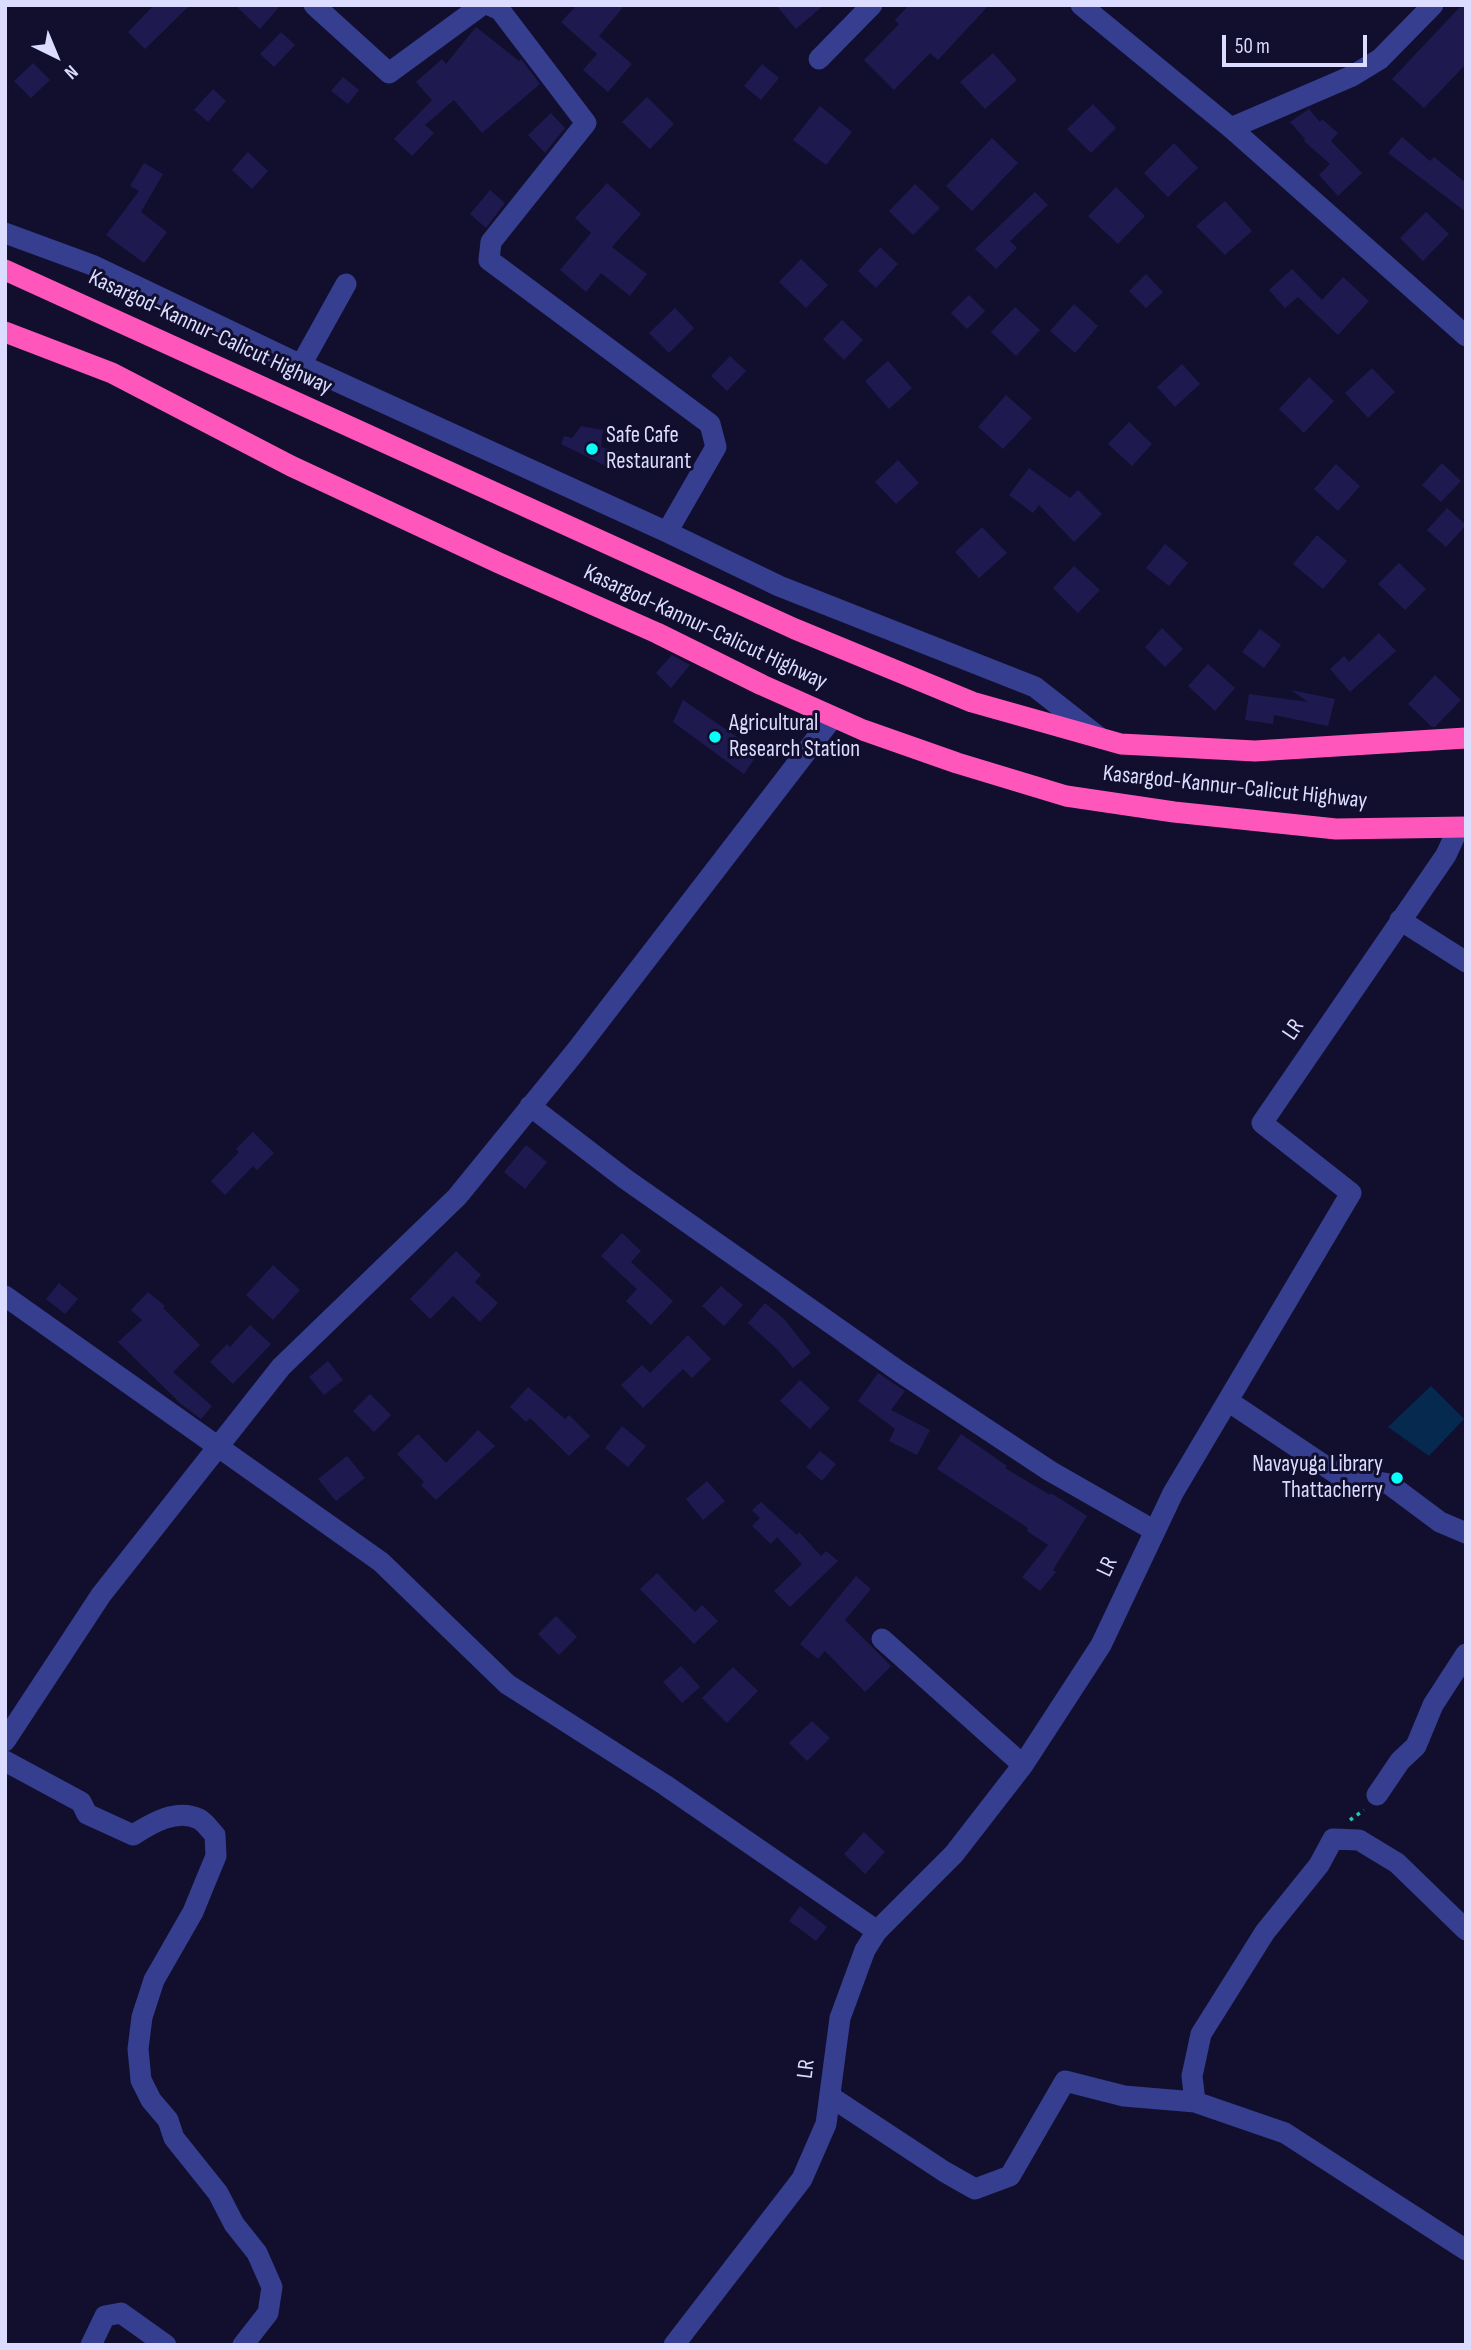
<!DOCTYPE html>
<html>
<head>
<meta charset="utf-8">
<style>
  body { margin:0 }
  #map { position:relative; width:1471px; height:2350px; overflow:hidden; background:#110f2d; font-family:"Sofia Sans Condensed",sans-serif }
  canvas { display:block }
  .frame { position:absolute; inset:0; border:7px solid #dbdcff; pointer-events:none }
  .north { position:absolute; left:21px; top:21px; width:70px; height:70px; -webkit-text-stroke:5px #110f2d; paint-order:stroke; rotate:137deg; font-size:19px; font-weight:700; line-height:28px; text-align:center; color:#dbdcff }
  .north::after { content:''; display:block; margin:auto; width:24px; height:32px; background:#dbdcff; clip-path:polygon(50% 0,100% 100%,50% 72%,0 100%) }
  .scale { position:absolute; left:1222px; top:35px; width:145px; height:32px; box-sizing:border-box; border:4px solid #dbdcff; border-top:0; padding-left:9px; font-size:21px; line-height:24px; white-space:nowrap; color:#dbdcff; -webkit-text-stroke:5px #110f2d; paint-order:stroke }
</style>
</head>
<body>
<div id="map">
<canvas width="1471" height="2350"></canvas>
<div class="frame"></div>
<div class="north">N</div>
<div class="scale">50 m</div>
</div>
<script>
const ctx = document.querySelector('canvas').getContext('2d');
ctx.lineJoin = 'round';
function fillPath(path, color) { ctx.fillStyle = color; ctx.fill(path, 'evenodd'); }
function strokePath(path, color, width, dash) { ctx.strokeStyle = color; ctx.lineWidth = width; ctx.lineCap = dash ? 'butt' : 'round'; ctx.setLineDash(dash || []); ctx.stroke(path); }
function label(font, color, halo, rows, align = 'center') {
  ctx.font = font + ' "Sofia Sans Condensed",sans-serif'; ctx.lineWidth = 6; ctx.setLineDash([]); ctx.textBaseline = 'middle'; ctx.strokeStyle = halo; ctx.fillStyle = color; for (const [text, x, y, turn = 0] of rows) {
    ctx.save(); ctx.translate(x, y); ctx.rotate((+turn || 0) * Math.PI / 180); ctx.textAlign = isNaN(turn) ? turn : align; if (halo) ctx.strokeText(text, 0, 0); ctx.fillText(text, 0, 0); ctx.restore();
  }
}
const water = new Path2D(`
  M1431,1386L1464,1419L1429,1456L1388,1427Z`);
const building = new Path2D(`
  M154,5H190L145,49L128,32Z
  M235,5H281L260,29Z
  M577,5H625L599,36L632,64L608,92L583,70L597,54L561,22Z
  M776,5H824L796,29Z
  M909,5H989L938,60L930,53L894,90L864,60L899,24L895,20Z
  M1462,5H1466V64L1424,108L1392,79Z
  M476,27L519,61L521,59L540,84L482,133L454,100L425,125L434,133L412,156L394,139L432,100L416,82L442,59L446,64Z
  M281,32L295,45L274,67L260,54Z
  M993,53L1017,80L985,109L960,82Z
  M33,63L50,80L31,98L14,81Z
  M762,64L779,78L761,100L744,86Z
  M343,77L359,90L348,104L331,91Z
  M213,89L226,101L208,122L194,110Z
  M647,97L674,124L650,149L622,122Z
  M1093,104L1116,128L1091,153L1067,129Z
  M820,106L852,132L826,165L793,140Z
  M1309,109L1320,122L1322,119L1338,133L1331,141L1362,173L1338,196L1319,175L1330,164L1304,141L1305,139L1290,122Z
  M551,113L565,128L545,153L528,135Z
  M1402,137L1430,161L1434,157L1466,183V212L1388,153Z
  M992,138L1018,163L972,211L946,186Z
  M1174,143L1198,168L1168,197L1144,173Z
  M248,152L268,171L252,189L232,170Z
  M144,163L163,174L141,212L167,232L144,263L106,235L139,191L130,186Z
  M607,183L641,214L612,247L647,274L630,296L601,273L586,292L560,270L591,233L575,218Z
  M915,184L940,208L913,235L889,211Z
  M1116,187L1145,216L1118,244L1088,216Z
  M490,190L505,203L486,228L470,214Z
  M1035,192L1048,205L1010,241L1017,248L996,269L975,249Z
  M1225,201L1252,231L1225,255L1196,226Z
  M1426,212L1449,234L1423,261L1400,238Z
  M880,247L898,264L876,288L858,271Z
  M801,259L828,285L806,308L779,282Z
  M1292,269L1322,300L1343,277L1369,301L1338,335L1298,297L1285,308L1269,290Z
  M1146,274L1163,292L1146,308L1129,291Z
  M969,295L985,311L967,329L951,313Z
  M1074,304L1098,326L1075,353L1050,331Z
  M1015,307L1040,330L1016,356L991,332Z
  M675,308L694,328L669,353L649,333Z
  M842,320L863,340L844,360L823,339Z
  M730,356L746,371L727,391L711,376Z
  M888,361L912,388L889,409L865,381Z
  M1182,364L1200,384L1175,407L1157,387Z
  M1372,368L1395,392L1368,418L1345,393Z
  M1309,377L1334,401L1304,433L1279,409Z
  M1006,395L1032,418L1003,449L978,427Z
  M1129,422L1152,444L1132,466L1108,444Z
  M581,426L603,430L601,447L620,452L610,468L561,444L564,436L572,438Z
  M898,460L919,483L896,504L875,482Z
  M1442,463L1461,481L1441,502L1422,485Z
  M1336,464L1360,486L1338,511L1314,489Z
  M1029,468L1070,498L1078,490L1102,514L1074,542L1039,505L1033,513L1009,495Z
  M1447,508L1466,525L1446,547L1427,530Z
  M982,527L1007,553L979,578L955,552Z
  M1317,535L1347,561L1323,589L1293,564Z
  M1165,544L1188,563L1169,586L1146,568Z
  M1399,563L1426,589L1405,610L1378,584Z
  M1074,566L1100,590L1078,613L1053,588Z
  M1162,628L1183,649L1165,667L1145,647Z
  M1260,629L1281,645L1264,668L1242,652Z
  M1379,633L1396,651L1350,692L1330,669L1344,656L1349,662Z
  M672,655L690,665L671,688L656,673Z
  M1208,664L1235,688L1215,711L1188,686Z
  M1435,675L1461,700L1435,727H1432L1408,704Z
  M1291,690L1335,699L1328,726L1274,715L1273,724L1245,720L1249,694L1308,702Z
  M683,700L759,752L744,774L673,722Z
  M253,1132L274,1153L257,1170L253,1166L225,1195L211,1181L239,1152L236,1149Z
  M526,1145L547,1162L525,1189L504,1172Z
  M622,1233L641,1251L631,1262L673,1301L651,1325L626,1301L637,1289L601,1256Z
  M456,1251L481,1275L475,1282L498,1303L480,1322L453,1296L430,1319L410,1299Z
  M273,1265L300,1290L273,1320L246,1295Z
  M59,1283L78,1299L65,1314L46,1299Z
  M721,1286L743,1305L724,1326L702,1306Z
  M148,1292L165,1306L163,1308L200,1345L173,1372L212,1406L201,1419L181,1404L118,1342L142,1320L131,1310Z
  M765,1303L784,1319L811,1353L793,1368L777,1349L748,1323Z
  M250,1325L271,1344L233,1384L210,1362L227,1344L230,1347Z
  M688,1335L711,1359L692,1378L683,1369L643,1408L621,1385L642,1365L650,1373Z
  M328,1361L343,1380L324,1395L309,1377Z
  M878,1373L905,1391L891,1410L930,1430L917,1455L889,1441L895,1429L858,1401Z
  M800,1380L830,1408L810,1429L780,1401Z
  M528,1387L565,1419L569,1415L590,1436L569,1456L530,1418L526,1422L510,1407Z
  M370,1394L391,1415L374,1432L353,1411Z
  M622,1426L646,1446L628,1467L605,1448Z
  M478,1430L495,1446L436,1500L421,1485L424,1482L397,1454L418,1434L446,1463Z
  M961,1434L1007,1466L1005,1468L1050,1495L1051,1493L1087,1516L1053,1570L1056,1572L1040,1591L1022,1577L1048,1545L1027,1531L1028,1528L937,1469Z
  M820,1451L836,1464L822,1481L806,1467Z
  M347,1456L365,1478L336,1501L318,1479Z
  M707,1481L725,1501L703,1520L686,1499Z
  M761,1502L797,1535L799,1532L821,1556L826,1551L838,1561L790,1607L774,1591L802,1564L777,1537L771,1544L752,1526L760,1518L752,1510Z
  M657,1573L695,1612L702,1605L718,1621L694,1644L640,1589Z
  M856,1576L871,1589L845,1620L891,1666L865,1692L825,1651L818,1659L800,1644Z
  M556,1616L577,1637L559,1655L538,1634Z
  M681,1666L700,1687L682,1703L663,1682Z
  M733,1667L758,1691L727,1723L702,1698Z
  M812,1721L830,1738L807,1761L789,1743Z
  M864,1832L885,1852L865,1874L844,1854Z
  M800,1906L827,1927L816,1941L789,1921Z`);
const path = new Path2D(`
  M1350,1820L1364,1810`);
const minor = new Path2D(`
  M314,5L389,73L482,5
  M489,5L500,10L586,123L491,242L489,260L710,424L716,447L667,532
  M1081,5L1231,128L1466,336
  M819,59L872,5
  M1231,128L1352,76L1380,59L1433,5
  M5,233L92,265L301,365L667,532L779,586L1035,687L1100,738
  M301,365L346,284
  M1400,920L1466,962
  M530,1106L624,1178L900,1372L1050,1471L1155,1531
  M5,1296L381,1562L507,1684L665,1785L877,1931
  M1228,1401L1337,1474L1389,1484L1440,1522L1466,1533
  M882,1639L1023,1765
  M5,1741L101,1595L281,1367L457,1197L576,1051L833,717
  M5,1761L81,1802L87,1814L133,1835C152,1823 177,1808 199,1819C205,1822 210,1830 215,1835L216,1856L204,1885L193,1912L154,1980L142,2017L138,2049L141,2080L151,2100L168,2120L174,2138L218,2193L234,2224L257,2253L272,2287L268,2313L243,2345
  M1377,1795L1400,1761L1416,1746L1433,1705L1466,1654
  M831,2097L945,2172L975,2189L1010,2176L1065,2081L1124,2096L1195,2102L1285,2133L1466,2250
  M1195,2102L1192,2076L1201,2034L1265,1932L1319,1865L1333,1839L1359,1840L1397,1863L1466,1930
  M91,2345L105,2316L121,2313L166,2345
  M674,2345L802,2179L826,2124L840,2018L865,1950L877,1931L954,1854L1023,1765L1101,1645L1173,1493L1351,1193L1262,1123L1446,855L1458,829`);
const highway = new Path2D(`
  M5,270L795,629L972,702L1121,744L1255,751L1466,738
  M5,332L112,373L291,466L499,563L657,633L762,685L863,730L957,763L1066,796L1174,812L1336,829L1466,827`);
const markers = [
  [592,449,7,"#07fffa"],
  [715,737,7,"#07fffa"],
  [1397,1478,7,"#07fffa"]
];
const streetNames = [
  ["Kasargod-Kannur-Calicut Highway",210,333,25],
  ["Kasargod-Kannur-Calicut Highway",705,628,25],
  ["Kasargod-Kannur-Calicut Highway",1235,788,6],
  ["LR",1294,1030,-56],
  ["LR",1108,1567,-65],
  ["LR",807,2069,-83]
];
const poiNames = [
  ["Safe Cafe",606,436],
  ["Restaurant",606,462],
  ["Agricultural",729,724],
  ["Research Station",729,750],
  ["Navayuga Library",1383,1465,"right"],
  ["Thattacherry",1383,1491,"right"]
];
fillPath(water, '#062a4f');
fillPath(building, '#1e1a50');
strokePath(path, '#26c8ab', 3.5, [3.5, 5]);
strokePath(minor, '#363e90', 21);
strokePath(highway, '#ff56bc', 21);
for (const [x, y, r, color] of markers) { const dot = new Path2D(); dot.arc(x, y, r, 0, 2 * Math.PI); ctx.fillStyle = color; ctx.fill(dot); strokePath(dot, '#110f2d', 2.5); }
label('23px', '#dbdcff', '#110f2d', streetNames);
label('23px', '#dbdcff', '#110f2d', poiNames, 'left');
</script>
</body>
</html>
